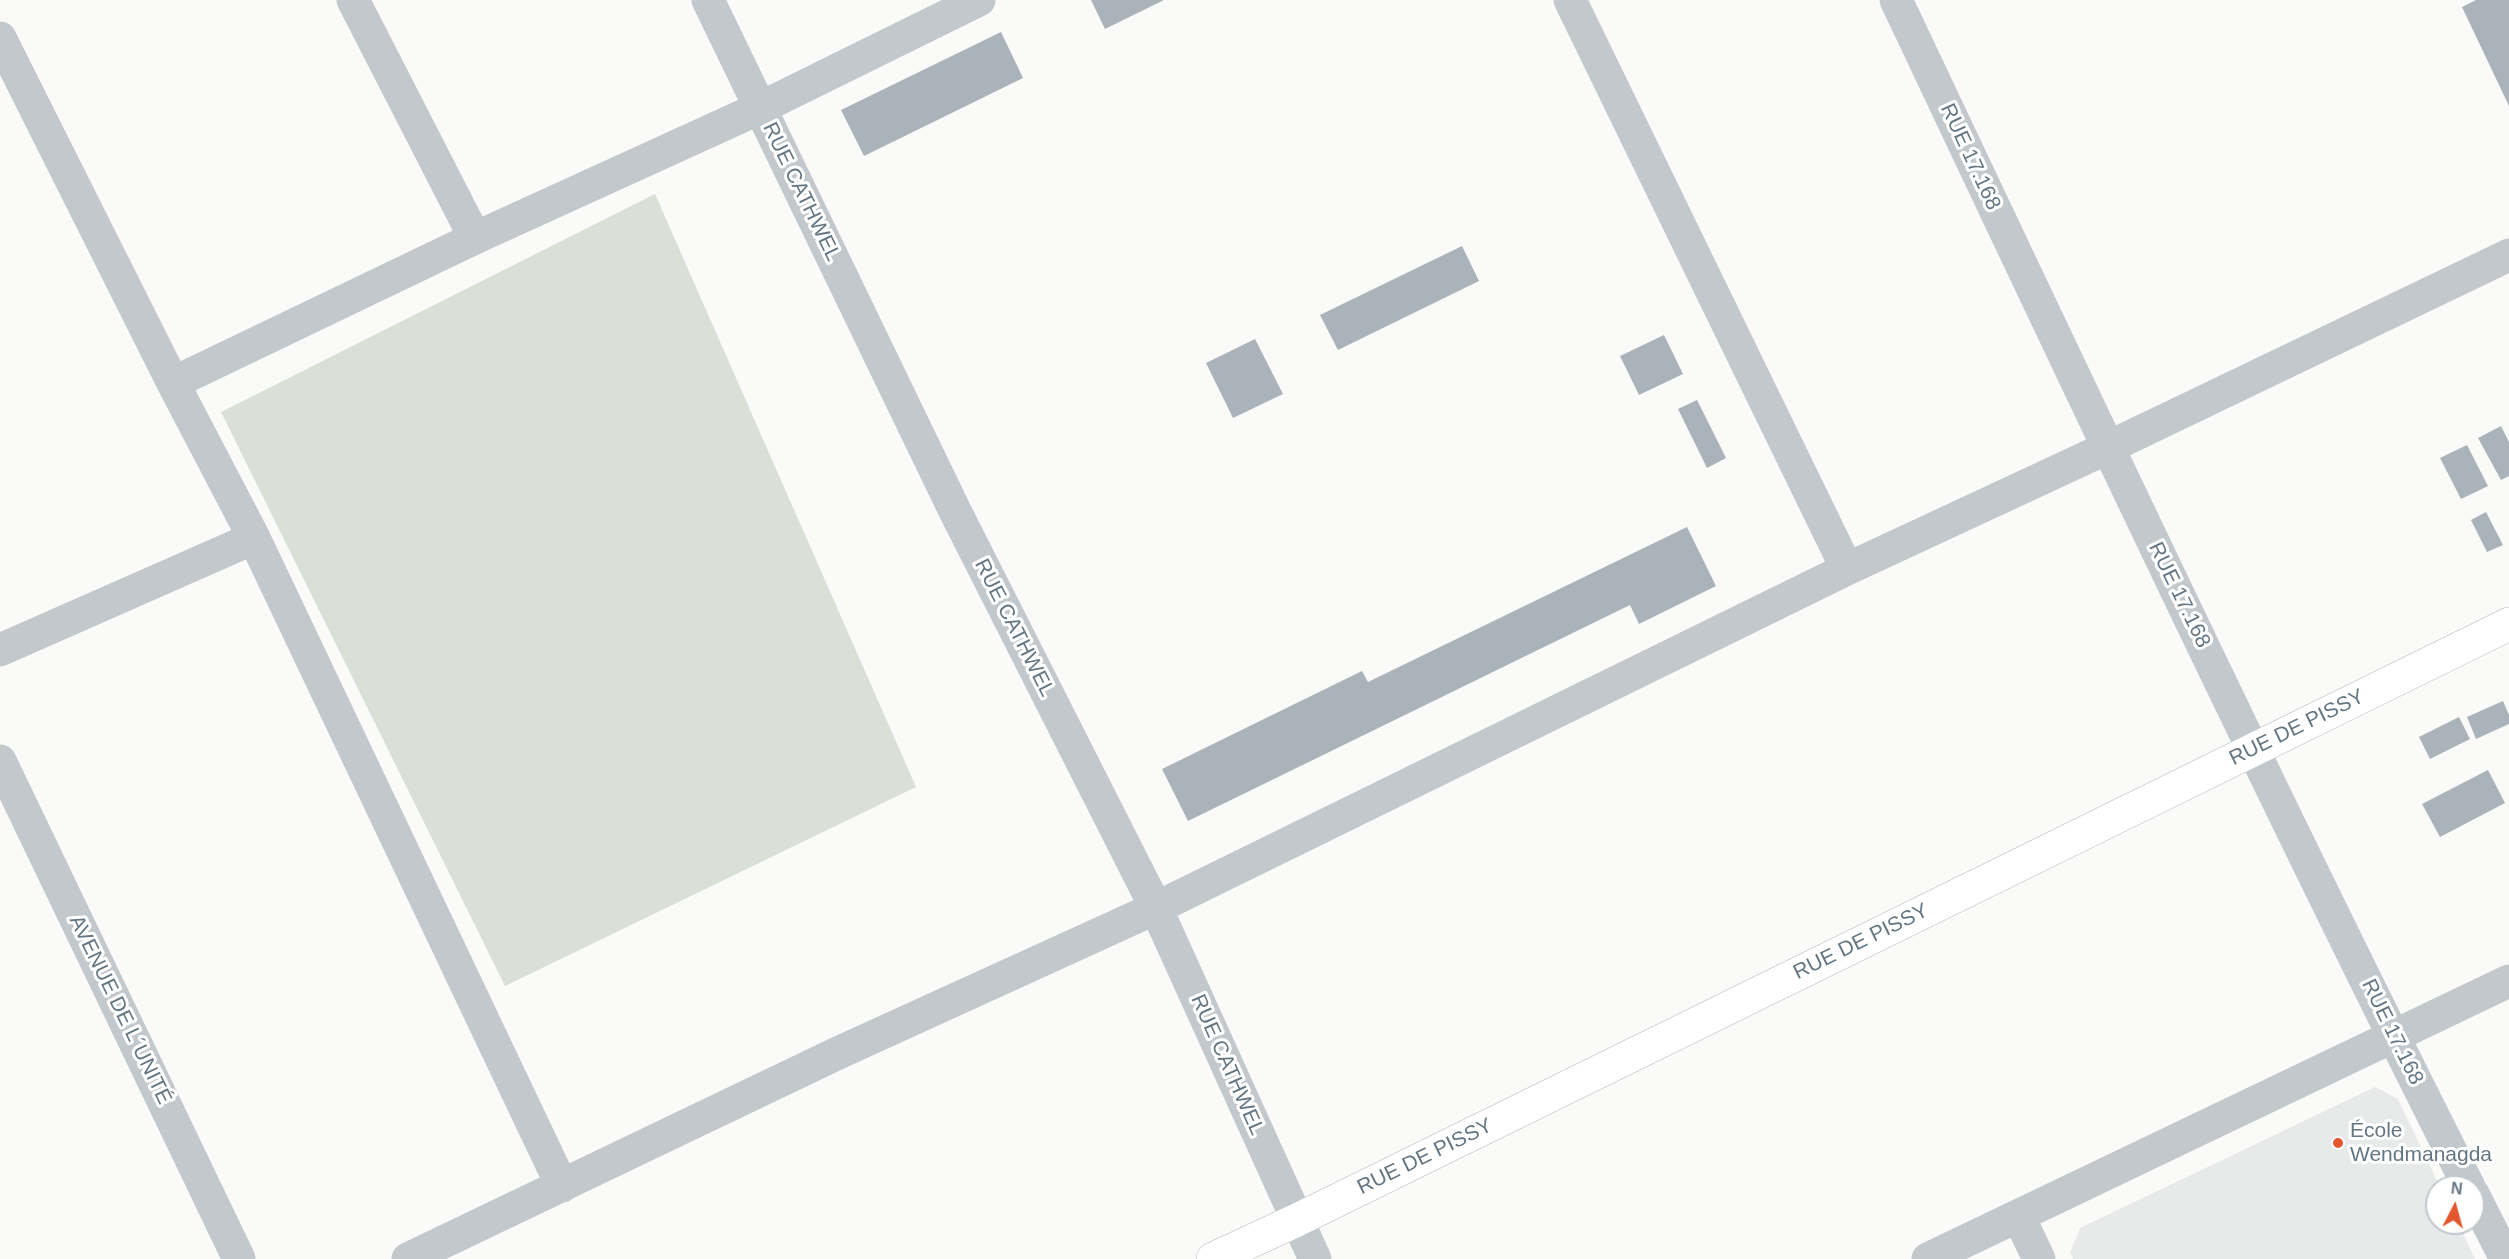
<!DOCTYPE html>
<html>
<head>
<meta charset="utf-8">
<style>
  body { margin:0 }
  #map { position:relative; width:2509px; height:1259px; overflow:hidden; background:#fafaf8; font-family:Arial,sans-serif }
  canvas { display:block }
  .north { position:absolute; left:2425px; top:1175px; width:60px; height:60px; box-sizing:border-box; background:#fff; border:2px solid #c1c8cd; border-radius:50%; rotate:6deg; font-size:16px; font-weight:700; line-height:24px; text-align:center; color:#657683 }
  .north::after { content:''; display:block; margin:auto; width:21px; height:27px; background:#e4572e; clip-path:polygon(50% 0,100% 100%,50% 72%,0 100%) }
</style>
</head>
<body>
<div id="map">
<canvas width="2509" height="1259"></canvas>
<div class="north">N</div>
</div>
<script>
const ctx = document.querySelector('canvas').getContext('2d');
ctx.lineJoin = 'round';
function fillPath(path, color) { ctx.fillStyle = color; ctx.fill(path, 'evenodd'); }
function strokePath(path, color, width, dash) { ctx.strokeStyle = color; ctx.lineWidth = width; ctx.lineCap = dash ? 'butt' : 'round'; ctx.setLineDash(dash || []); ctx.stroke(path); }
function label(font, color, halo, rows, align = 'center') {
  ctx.font = font + ' Arial,sans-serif'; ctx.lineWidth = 6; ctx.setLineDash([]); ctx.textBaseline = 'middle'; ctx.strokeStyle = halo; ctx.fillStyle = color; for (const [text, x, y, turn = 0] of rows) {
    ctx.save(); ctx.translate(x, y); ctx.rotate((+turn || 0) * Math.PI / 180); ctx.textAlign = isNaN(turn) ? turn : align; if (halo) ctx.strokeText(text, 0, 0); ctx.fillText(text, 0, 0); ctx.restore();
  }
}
const built = new Path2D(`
  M2375,1087L2398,1099L2440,1187H2437V1223H2458L2475,1259H2073L2070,1253L2080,1228Z`);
const green = new Path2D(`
  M655,194L916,787L505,986L221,412Z`);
const building = new Path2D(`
  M1091,0H1164L1105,29Z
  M2476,0H2509V106L2462,7Z
  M1001,32L1023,78L864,156L841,110Z
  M1462,246L1479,281L1338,350L1320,315Z
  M1664,335L1683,374L1639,395L1620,356Z
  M1255,339L1283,394L1233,418L1206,363Z
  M1697,400L1726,458L1707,468L1678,409Z
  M2501,426L2509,442V476L2501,480L2478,438Z
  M2467,445L2488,486L2461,499L2440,458Z
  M2486,512L2503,545L2487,552L2471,520Z
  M1687,527L1716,586L1639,624L1630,605L1188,821L1162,769L1362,671L1368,682Z
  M2503,701L2509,715V724L2476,739L2467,717Z
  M2459,717L2470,739L2430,759L2419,737Z
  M2488,770L2505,803L2440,837L2422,804Z`);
const street = new Path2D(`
  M353,0L475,238
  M708,0L955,511L1156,908L1315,1259
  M1570,0L1847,569
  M1896,0C2084,397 2271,795 2469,1187
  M0,38L173,383L254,538L562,1186
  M173,383L475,238L760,108L979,0
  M0,650L254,538
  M0,761L239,1259
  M2473,1194L2506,1259
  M2019,1217L2039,1259
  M408,1259L838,1053L1156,908L1847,569L2107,448L2509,255
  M1928,1259L2509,981`);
const secondary = new Path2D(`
  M1213,1259L1297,1220L2509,624`);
const markers = [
  [2338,1143,6,"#e4572e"]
];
const streetNames = [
  ["RUE 17.168",1970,157,65],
  ["RUE CATHWEL",801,192,64],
  ["RUE 17.168",2179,595,64],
  ["RUE CATHWEL",1014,628,63],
  ["RUE DE PISSY",2297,728,-26],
  ["RUE DE PISSY",1861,942,-26],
  ["AVENUE DE L´UNITÉ",120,1010,64],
  ["RUE 17.168",2392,1032,64],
  ["RUE CATHWEL",1227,1065,66],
  ["RUE DE PISSY",1425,1157,-26]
];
const poiNames = [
  ["École",2350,1131],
  ["Wendmanagda",2350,1155]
];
fillPath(built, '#e8e9e9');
fillPath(green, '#dadfd7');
fillPath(building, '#aab3b9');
strokePath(secondary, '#b3babf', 34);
strokePath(street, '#c3c8cc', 33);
strokePath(secondary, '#fff', 33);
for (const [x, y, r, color] of markers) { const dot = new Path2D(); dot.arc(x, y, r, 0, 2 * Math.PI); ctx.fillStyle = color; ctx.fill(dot); strokePath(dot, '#fff', 2); }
label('21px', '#657683', '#fff', streetNames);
label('21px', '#657683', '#fff', poiNames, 'left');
</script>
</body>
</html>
